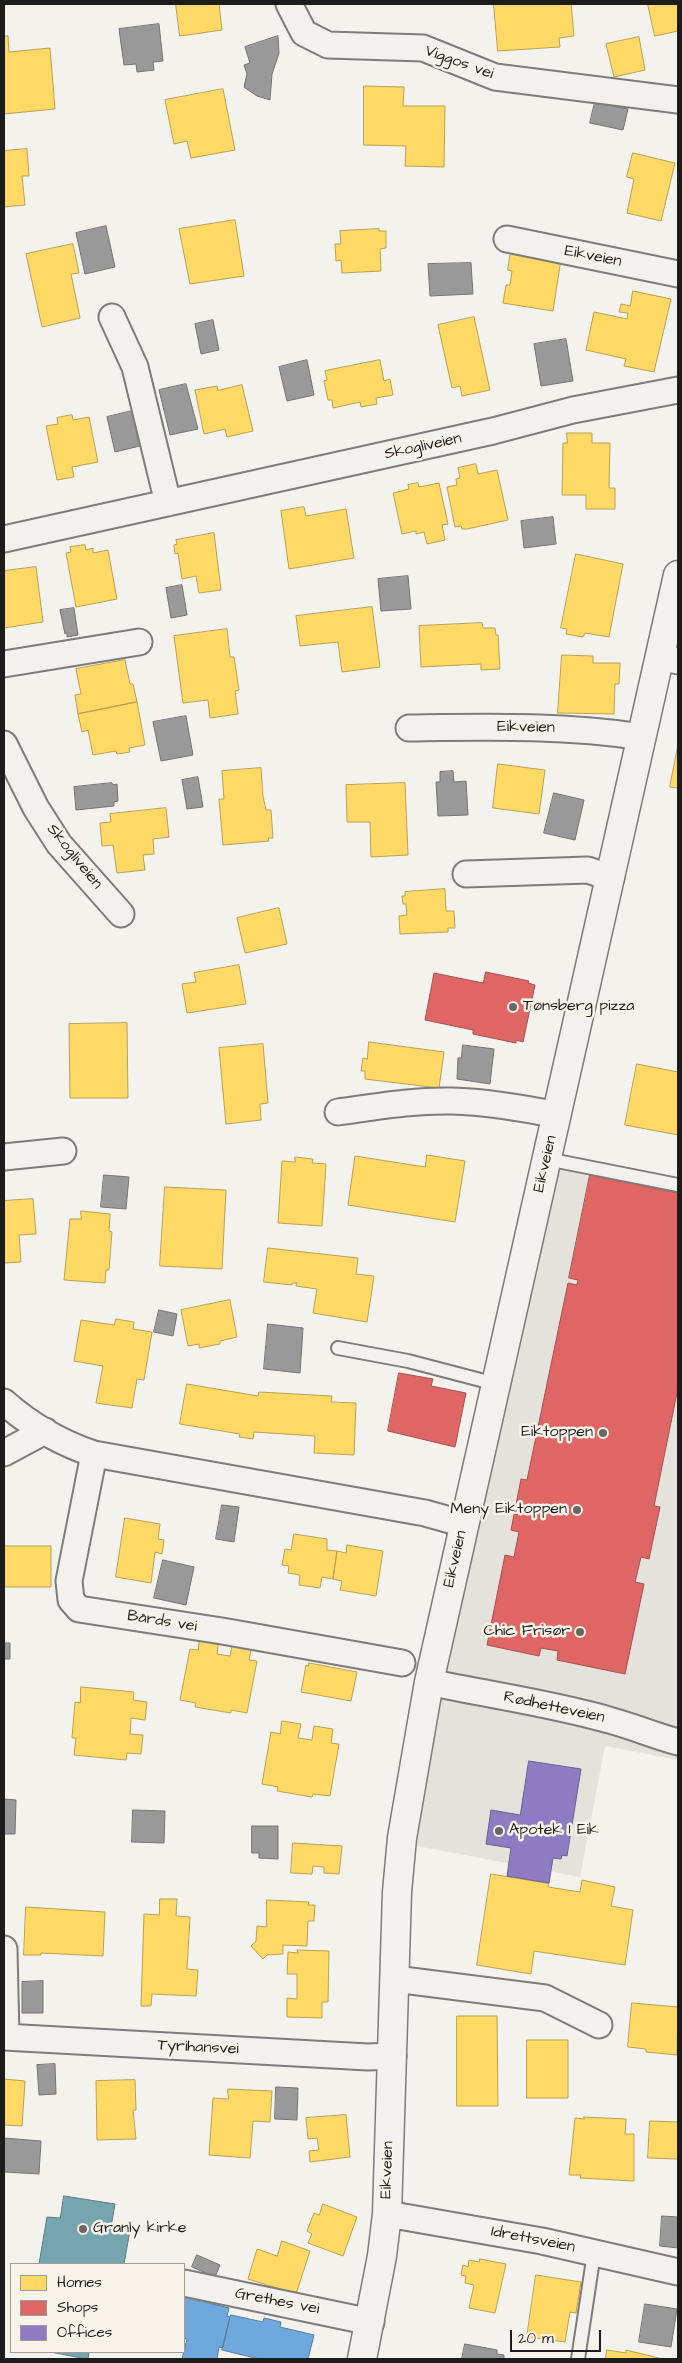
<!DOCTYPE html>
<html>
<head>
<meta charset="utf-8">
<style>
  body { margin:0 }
  #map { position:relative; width:682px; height:2363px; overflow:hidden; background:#f4f2ec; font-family:"Architects Daughter",sans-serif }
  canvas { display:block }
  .frame { position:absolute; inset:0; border:5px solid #1c1c1c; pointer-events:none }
  .legend { position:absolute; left:10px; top:2263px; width:175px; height:90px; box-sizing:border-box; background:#f7f3e8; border:1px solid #9f9d96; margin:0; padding:6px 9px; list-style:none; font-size:15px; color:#1c1c1c }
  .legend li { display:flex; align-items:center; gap:10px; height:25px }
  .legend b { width:25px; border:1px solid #9f9d96 }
  .scale { position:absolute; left:510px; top:2330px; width:91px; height:22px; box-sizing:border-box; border:2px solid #1c1c1c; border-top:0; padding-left:6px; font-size:15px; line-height:18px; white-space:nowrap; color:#1c1c1c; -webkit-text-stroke:4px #f7f3e8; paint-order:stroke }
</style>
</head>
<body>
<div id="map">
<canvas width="682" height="2363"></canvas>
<div class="frame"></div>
<ul class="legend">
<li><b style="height:14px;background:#ffd966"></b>Homes</li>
<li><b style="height:14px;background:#e06666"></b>Shops</li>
<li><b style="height:14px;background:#8e7cc3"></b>Offices</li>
</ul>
<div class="scale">20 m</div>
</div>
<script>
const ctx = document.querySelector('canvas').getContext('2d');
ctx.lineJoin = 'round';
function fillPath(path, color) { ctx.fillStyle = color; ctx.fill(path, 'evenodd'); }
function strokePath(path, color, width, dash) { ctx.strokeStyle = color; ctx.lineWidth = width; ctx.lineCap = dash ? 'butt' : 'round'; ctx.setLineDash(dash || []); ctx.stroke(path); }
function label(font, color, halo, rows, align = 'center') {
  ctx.font = font + ' "Architects Daughter",sans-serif'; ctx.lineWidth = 5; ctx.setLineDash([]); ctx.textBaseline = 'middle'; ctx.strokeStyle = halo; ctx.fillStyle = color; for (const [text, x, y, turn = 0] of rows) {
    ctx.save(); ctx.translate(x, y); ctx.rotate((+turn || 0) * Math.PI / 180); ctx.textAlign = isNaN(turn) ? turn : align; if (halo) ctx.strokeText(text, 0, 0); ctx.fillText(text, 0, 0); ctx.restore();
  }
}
const built = new Path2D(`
  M553,1167L678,1194V1760L605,1746L580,1877L412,1845L437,1692Z`);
const homes = new Path2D(`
  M176,4H219L222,30L180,36Z
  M494,4H571L574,36L559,38L560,47L498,51Z
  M648,4H678V31L655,36Z
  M8,36L9,52L50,48L55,109L4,114V37Z
  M639,37L645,70L614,77L606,44Z
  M364,86L404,87L403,106H445L444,167L405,166L406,146L364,145Z
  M223,89L235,150L191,158L187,141L174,144L165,100Z
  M27,149L29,176H22L25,205L4,207V151Z
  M633,153L675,163L661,221L627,213L634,179L627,177Z
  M235,220L244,276L190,284L179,229Z
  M379,229V231H386V248L380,249L381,271L342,273L341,260L336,261L335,244H341L340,231Z
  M73,244L79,273L71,274L80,318L42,327L26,254Z
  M511,251L561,259L553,311L503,303L506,285H510L512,271L508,270Z
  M633,291L671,299L654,372L624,366L626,359L586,350L594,312L627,319L628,313L619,312L621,304L630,306Z
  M474,317L490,390L462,396L460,386L452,388L438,325Z
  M380,360L384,381L390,379L393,395L376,398L377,404L361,407L360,402L333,408L332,400H328L324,381L327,380L325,371Z
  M242,385L253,431L227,437L225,429L204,434L195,390L217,386L218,390Z
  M72,415L73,420L89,417L98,462L72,467L74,477L57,480L46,426L58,424L57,418Z
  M567,433H592V443H610L609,488H615V509H586V495H562L563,443H567Z
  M476,464L478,474L497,470L508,520L467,529H462L461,526L455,527L447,487L457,485L456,479L460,478L458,468Z
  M418,483L419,487L439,483L448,524L442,525L445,540L427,544L424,532L416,534V531L402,534L393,493L409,489L408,485Z
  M304,507L306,516L346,509L354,558L289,569L281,511Z
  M214,533L221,590L199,593L196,576L182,579L178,553L175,554L174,545L177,544L176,540Z
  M85,545L86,550L93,548V553L108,550L117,599L76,607L66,553L71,552L70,547Z
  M576,554L623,564L609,637L585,633L583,637L566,634L567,629L561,628Z
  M36,567L43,622L4,628V571Z
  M372,607L380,667L342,672L338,642L300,646L296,616Z
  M482,623L483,628H495L496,635H498L500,669L481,670V664L421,667L419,626Z
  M227,629L230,657H234L239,690L235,691L238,714L210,718L208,700L183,703L174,636Z
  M562,655L593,656V663H620L619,684H615L614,714L558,713Z
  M125,660L130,684H133L137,702L78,714L75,695L81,694L76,669Z
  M137,702L145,745L129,748L130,752L117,754L116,751L93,755L88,730L82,732L78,714Z
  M678,745V788L670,787Z
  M498,764L545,770L539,814L493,808Z
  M261,768L263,796L266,810H271L273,838H268L269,841L223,845L219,799H224L222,771Z
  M405,783L408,855L371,857L370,822H347L346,785Z
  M166,808L169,837L153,839L154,854L143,855L145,870L117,873L113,845L102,846L100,823L111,822L110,814Z
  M445,889L446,911H454L455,928H448V932L400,934L399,916L407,915L406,904H403L402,896H405V892Z
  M279,908L287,944L245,953L237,918Z
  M239,965L246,1004L187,1013L182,984L196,982L194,973Z
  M127,1023L128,1098H70L69,1024Z
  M369,1042L444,1052L439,1088L365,1079V1071H361L363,1058L367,1059Z
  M263,1044L268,1103L260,1104L261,1120L226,1124L219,1048Z
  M637,1064L678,1072V1135L625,1125Z
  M427,1155L465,1161L455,1222L348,1205L355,1156L425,1167Z
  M295,1157L313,1159L312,1163L326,1164L322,1226L278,1223L282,1161L295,1162Z
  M165,1187L226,1190L222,1269L160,1266Z
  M33,1199L36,1234L19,1235L21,1262L4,1263V1201Z
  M81,1211L110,1214L109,1231L112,1232L109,1270H106L105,1283L64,1280L70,1219H81Z
  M268,1248L358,1258L356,1274L374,1276L367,1322L313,1313L317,1289L296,1286L297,1283H292V1285L264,1282Z
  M230,1300L237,1337L220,1341V1344L199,1348V1344L188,1346L181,1310Z
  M116,1319L134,1322L133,1329L152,1332L144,1380L137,1379L132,1408L96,1403L103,1366L74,1361L81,1320L114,1325Z
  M187,1384L258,1396L259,1392L332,1396L331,1402L356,1403L354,1455L314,1453L315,1436L254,1432L253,1439L239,1437L240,1434L180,1424Z
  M125,1518L160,1524L158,1539L164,1540L162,1554L155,1552L151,1583L116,1577Z
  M294,1534L327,1539V1550L337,1551L333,1579L322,1577L320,1588L299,1585L300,1575L288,1573L289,1566L282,1565L285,1549L291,1550Z
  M347,1545L383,1551L376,1596L340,1590L342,1581L333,1579L337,1551L346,1553Z
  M4,1546H51V1587H4Z
  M200,1636L219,1640L217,1654L230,1656L233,1642L252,1646L249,1660L257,1661L247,1713L231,1710V1713L195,1707L196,1703L180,1700L190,1649L198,1650Z
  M309,1663L357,1672L351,1701L301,1692L306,1665L308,1666Z
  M81,1687L134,1692L133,1700L147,1702L145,1720L131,1718L130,1734L143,1735L141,1754L127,1753L126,1760L74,1755L76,1738H72L75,1702L80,1703Z
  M282,1721L301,1724L298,1738L312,1740L314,1726L333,1729L331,1743L339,1744L330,1796L313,1794L312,1797L277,1791L278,1787L262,1784L271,1732L280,1734Z
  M293,1843L342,1846L339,1874L324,1873V1867L313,1866L312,1874L291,1873Z
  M491,1874L546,1883H549L548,1887L580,1892L582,1880L615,1887L611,1906L633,1910L625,1965L534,1951L531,1974L477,1965Z
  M160,1899H177L176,1916L190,1917L187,1969L198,1970L196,1996L152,1994L151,2006H141L144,1914L159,1915Z
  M267,1900L309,1902L308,1905H315L314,1921H308L307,1946L283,1945V1954L267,1955L263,1959L251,1946L256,1941L257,1926L266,1927Z
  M26,1907L105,1912L103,1956L41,1953V1955H24Z
  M297,1950L329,1951L328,2002H322V2018L287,2017V1998L297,1999V1974H287L288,1952L298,1953Z
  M632,2003L678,2007L677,2055L646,2052V2049L628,2047Z
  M457,2016H497L498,2106H457Z
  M527,2040H568V2098H527Z
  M4,2079L25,2081L22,2126L4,2125Z
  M135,2080L136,2110H133L136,2139L97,2140L96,2081Z
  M228,2089L272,2091L270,2122L253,2121L250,2158L209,2155L213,2098L228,2099Z
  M346,2115L350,2157L310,2162L309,2151L319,2150L317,2138L308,2139L306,2118Z
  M584,2117L626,2119L625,2134H634V2181L580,2178L581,2175H569L575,2118L584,2119Z
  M650,2121L678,2122V2159L648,2158Z
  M323,2204L357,2217L343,2256L308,2243L312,2234L307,2231L314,2213L319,2215Z
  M282,2241L310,2251L296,2294L248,2279L257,2249L277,2256Z
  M480,2259L506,2264L495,2313L469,2308L474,2285L465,2283L466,2276L461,2275L463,2265L468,2267L469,2260L479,2262Z
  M536,2275L581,2282L576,2313L570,2312L565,2342L527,2337Z
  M607,2350L626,2353V2350L663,2359H606Z`);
const shops = new Path2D(`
  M486,972L529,981L528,983L535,985L523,1042L516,1040V1043L473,1034V1030L425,1020L434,973L483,983Z
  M590,1175L678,1193V1388L654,1506L660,1507L649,1559L641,1557L635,1582L644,1584L625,1674L557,1660L558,1651L541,1648L539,1656L487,1645L505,1555L514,1557L519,1532L511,1530L521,1479L527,1480L568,1283L577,1285L578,1280L569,1278Z
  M399,1373L433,1379L431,1386L466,1393L455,1447L388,1431Z`);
const offices = new Path2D(`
  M529,1761L581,1769L567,1856L562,1855L561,1859L553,1858L549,1883L507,1876L511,1848L486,1844L491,1810L520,1815Z`);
const schools = new Path2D(`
  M184,2291L205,2296L204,2302L229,2308L227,2316L230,2317L223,2348L219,2347L217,2359H182L187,2339L184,2338Z
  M231,2315L263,2322L264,2318L281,2322L280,2327L314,2335L308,2359H259L222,2350Z`);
const public = new Path2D(`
  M64,2196L115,2204L111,2227L130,2230L124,2264H39L47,2217L60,2218Z
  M51,2352H89L88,2359Z`);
const industry = new Path2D(`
  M159,24L163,61L153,62L154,70L137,72L136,64L124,65L119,29Z
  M278,36L279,53L272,74L270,100L257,96L244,87L247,74L244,65L250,63L245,47Z
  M595,102L628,109L623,130L590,123Z
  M106,226L115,267L85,274L76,233Z
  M471,263L473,294L430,296L428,264Z
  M213,320L219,350L201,354L195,324Z
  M566,339L573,381L541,386L534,344Z
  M307,360L314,395L287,401L279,367Z
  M186,384L198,429L170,435L159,390Z
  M136,410L144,445L115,452L107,417Z
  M553,517L556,544L524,548L521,521Z
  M408,576L411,609L381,611L378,579Z
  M182,585L187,615L171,618L166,588Z
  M74,608L78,635L67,637V633L65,634L60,610Z
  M186,716L193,755L161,761L153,722Z
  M453,771L454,782L466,781L468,815L438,816L436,782H440V772Z
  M198,777L203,807L187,809L182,780Z
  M112,783L113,785L117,784L118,801L114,802V806L76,810L74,787Z
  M554,793L584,800L575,840L544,833Z
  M463,1045L494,1049L490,1084L457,1079L458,1058H461Z
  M104,1175L129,1177L126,1209L101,1207Z
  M159,1310L177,1314L173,1336L154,1332Z
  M268,1324L303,1328L300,1373L264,1369Z
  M222,1505L239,1507L234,1542L216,1539Z
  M163,1560L194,1567L186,1605L154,1598Z
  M4,1643H10V1659H4Z
  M4,1799L16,1800L15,1834H4Z
  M133,1810L165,1811L164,1843L132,1842Z
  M252,1826H278V1859L259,1858V1853H252Z
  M43,1981V2013H22V1982Z
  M55,2064L56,2094L39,2095L37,2065Z
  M276,2087L298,2088L297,2120L275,2119Z
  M4,2138L41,2141L39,2174L4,2172Z
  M662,2216L678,2217V2248L660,2246Z
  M197,2255L220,2265L215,2277L192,2267Z
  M645,2304L677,2309L671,2347L639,2342Z
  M465,2344L497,2350V2354L504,2355V2359H462Z`);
const service = new Path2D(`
  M547,1159L678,1185
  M338,1348L408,1361L496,1384
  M578,2359L594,2253`);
const minor = new Path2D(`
  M289,4L304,33L328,45L423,48L495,77L678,100
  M507,239L678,274
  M112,317L135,367L168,503
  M4,539L493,431L573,410L678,390
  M661,657L678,661
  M4,664L139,642
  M409,728C487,727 564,725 642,737
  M4,744L36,808L59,844L121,914
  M466,874L588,870L611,878
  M338,1112C375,1107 414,1100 452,1101C487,1102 523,1108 557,1115
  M4,1157L63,1151
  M4,1402C30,1425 61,1443 94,1454L425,1513L464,1524
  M4,1453L45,1431
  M94,1454L69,1581L71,1600L79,1609L222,1631L402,1663
  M429,1682C489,1695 550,1703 609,1720C632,1726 655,1736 678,1742
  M4,1949L6,2037
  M395,1979L545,1998L599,2025
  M4,2037L368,2057L393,2056
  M387,2214L542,2241L678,2272
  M184,2283L371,2322`);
const secondary = new Path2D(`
  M362,2359L382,2256L387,2214L397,1892L402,1838L429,1682L678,575`);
const markers = [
  [513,1007,5,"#686765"],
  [603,1433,5,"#686765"],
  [577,1510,5,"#686765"],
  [580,1632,5,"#686765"],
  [499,1831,5,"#686765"],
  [83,2229,5,"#686765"]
];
const streetNames = [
  ["Viggos vei",459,63,20],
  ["Eikveien",593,257,11],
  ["Skogliveien",423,447,-12],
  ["Eikveien",526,728,1],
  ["Skogliveien",74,857,51],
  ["Eikveien",546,1164,-77],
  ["Eikveien",456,1559,-77],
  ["Bårds vei",162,1622,9],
  ["Rødhetteveien",554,1708,12],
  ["Tyrihansvei",198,2048,3],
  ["Eikveien",388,2170,-88],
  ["Idrettsveien",533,2240,11],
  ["Grethes vei",277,2302,11]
];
const poiNames = [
  ["Tønsberg pizza",523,1007],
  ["Eiktoppen",593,1433,"right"],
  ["Meny Eiktoppen",567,1510,"right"],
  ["Chic Frisør",570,1632,"right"],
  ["Apotek 1 Eik",509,1831],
  ["Granly kirke",93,2229]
];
fillPath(built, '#e4e2da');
fillPath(homes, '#ffd966');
strokePath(homes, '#bba050', 1);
fillPath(shops, '#e06666');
strokePath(shops, '#a55050', 1);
fillPath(offices, '#8e7cc3');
strokePath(offices, '#6c5f91', 1);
fillPath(schools, '#6fa8dc');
strokePath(schools, '#567ea2', 1);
fillPath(public, '#76a5af');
strokePath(public, '#5b7c83', 1);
fillPath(industry, '#999');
strokePath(industry, '#747474', 1);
strokePath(service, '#7d7c7a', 16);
strokePath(minor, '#7d7c7a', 29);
strokePath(secondary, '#7d7c7a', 31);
strokePath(service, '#f2f1ed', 12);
strokePath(minor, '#f2f1ed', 25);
strokePath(secondary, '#f2f1ed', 28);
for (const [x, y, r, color] of markers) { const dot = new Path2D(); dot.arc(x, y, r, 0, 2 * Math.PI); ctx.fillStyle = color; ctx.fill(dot); strokePath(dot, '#f7f3e8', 2); }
label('16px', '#1c1c1c', '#f7f3e8', streetNames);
label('16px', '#1c1c1c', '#f7f3e8', poiNames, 'left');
</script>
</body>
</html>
